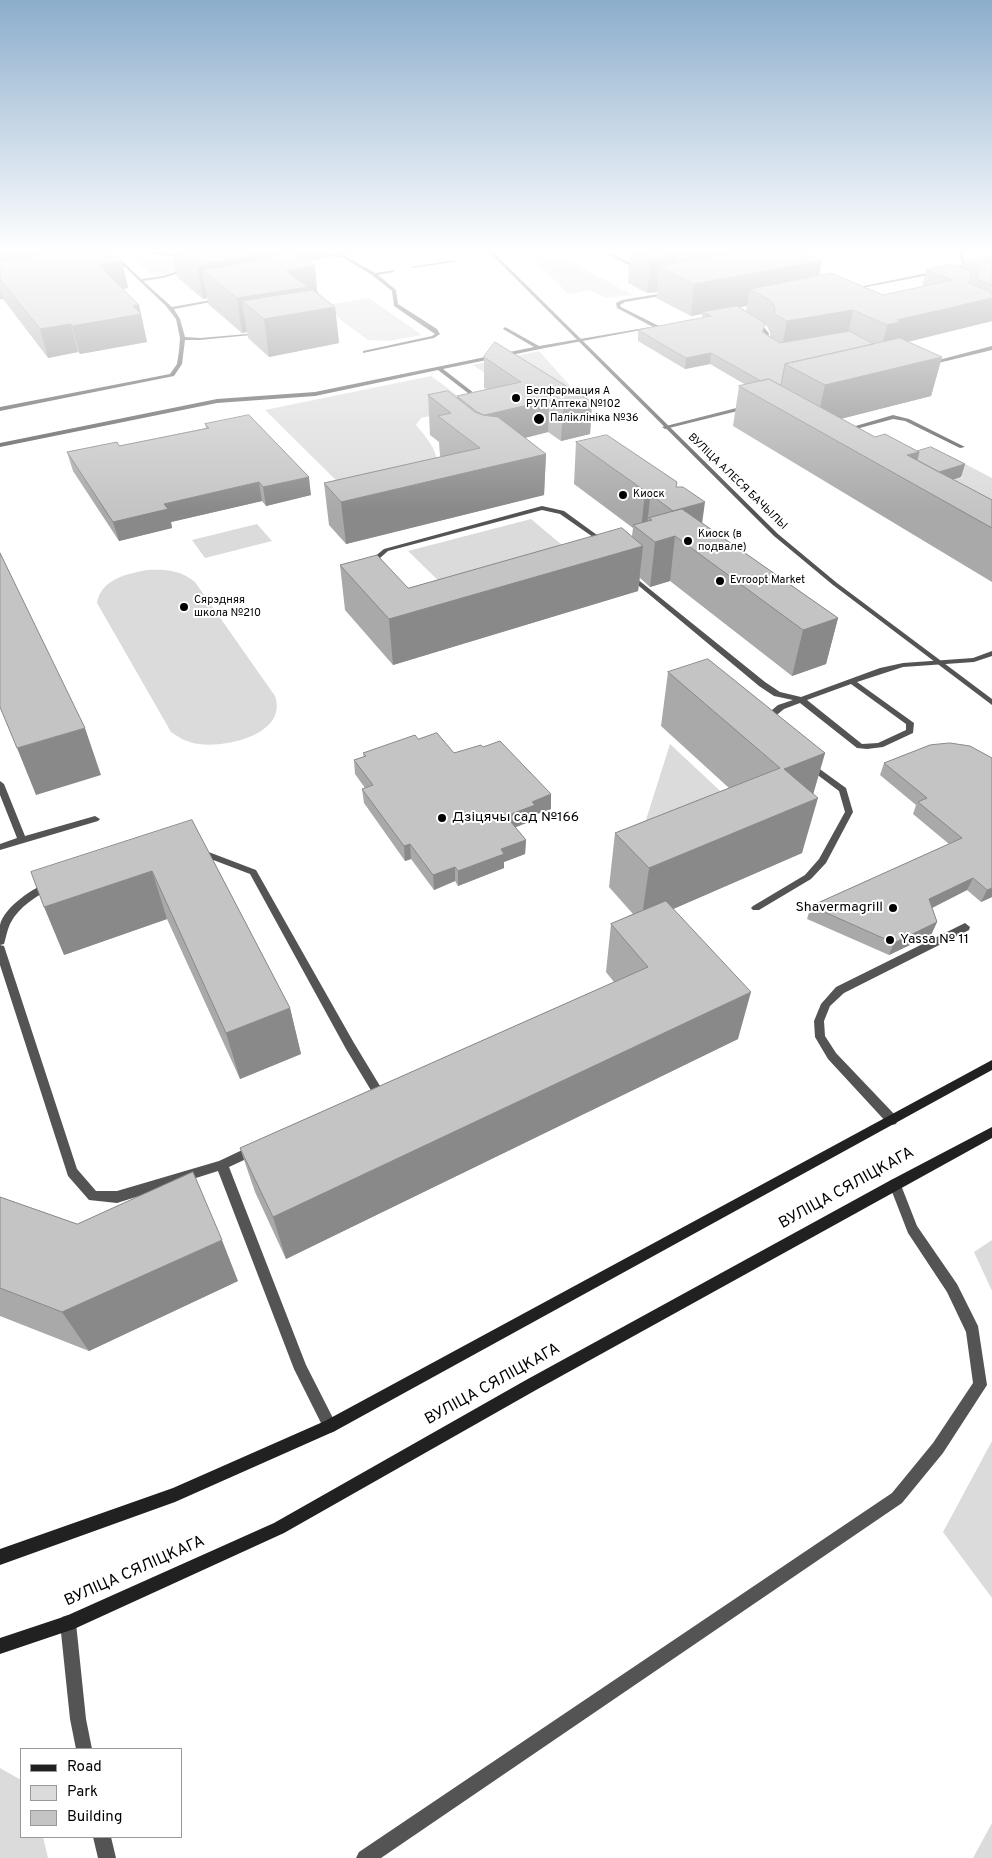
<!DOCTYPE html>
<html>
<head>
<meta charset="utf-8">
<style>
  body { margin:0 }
  #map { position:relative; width:992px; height:1858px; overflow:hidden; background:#fff; font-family:Overpass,sans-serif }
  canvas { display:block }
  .legend { position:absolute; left:20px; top:1748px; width:162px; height:90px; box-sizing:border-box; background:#fff; border:1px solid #999; margin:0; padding:6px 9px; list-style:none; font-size:15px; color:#000 }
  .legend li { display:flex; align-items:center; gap:10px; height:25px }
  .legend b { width:25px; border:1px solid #999 }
</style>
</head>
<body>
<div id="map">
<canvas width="992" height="1858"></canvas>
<ul class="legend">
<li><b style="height:6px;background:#212121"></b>Road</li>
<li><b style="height:14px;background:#dbdbdb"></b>Park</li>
<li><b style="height:14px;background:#c4c4c4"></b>Building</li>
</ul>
</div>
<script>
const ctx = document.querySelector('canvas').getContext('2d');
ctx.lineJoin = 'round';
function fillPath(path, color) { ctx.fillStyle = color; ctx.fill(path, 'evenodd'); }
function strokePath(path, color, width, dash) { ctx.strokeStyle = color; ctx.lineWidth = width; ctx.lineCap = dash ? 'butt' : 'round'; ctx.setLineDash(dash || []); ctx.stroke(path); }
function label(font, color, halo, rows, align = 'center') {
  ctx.font = font + ' Overpass,sans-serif'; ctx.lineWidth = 4; ctx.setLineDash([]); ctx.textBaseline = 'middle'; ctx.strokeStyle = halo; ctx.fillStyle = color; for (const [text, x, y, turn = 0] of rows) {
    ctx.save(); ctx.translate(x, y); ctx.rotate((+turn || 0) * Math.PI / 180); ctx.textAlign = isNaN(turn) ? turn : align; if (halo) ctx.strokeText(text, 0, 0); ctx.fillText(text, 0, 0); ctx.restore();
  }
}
const green = new Path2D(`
  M539,251H551L633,295L606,298L589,290L568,294L529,254Z
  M127,254L194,263L176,272L153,276Z
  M369,298L422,335L388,341L368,340L322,306Z
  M539,351L589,407L506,387L473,365Z
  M431,376L472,406L421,418L416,425C427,438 436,448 438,465L349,493L265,410Z
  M854,444L948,455L992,478V520L932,487L963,477L926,458Z
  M531,519L574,555L448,590L408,551Z
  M257,524L272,541L205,558L192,540Z
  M147,570C165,569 181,570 195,582L275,696C288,734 227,748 199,744C188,743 180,738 171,732L97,603C101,579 127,574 147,570Z
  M670,744L746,815L632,864Z
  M992,1240V1291L974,1252Z
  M992,1441V1598L943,1532Z
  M0,1768L21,1780V1837H43L48,1858H0Z
  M992,1823V1858H973Z`);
const service = new Path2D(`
  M108,251H112L141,279L162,276L189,268V270L163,278L143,281L172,307L223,298L221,300L174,309L180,319L185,337L200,338L259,333L261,334L200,340H185L182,364L174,376L0,411V407L170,374L177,364L179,351L180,338L176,319L166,306Z
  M129,251H141L187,257L185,258Z
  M601,251H606L643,269L639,270Z
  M958,251H962L966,266L956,269L954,267L962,265Z
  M323,254L344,255L375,273L394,270V272L378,275L396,290L398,304L437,329L440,334L434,338L363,353V351L432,336L435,334L394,306L392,291L372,275L342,257L322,256Z
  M456,260L454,262L412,268L410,267Z
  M937,271L939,273L851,290L849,289Z
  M670,292L672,294L625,302L620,305L621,307L659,326V328H655L617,308L616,303L622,300Z
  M750,321C758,321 766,328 769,334L767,341L771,344V346H767L762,342L765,334L762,330L750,323Z
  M505,327L539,346L650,327L652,328L545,348L443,369L483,400V402L481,403L438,370L315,396L217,403L0,447V443L217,399L315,392L534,347L503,329Z
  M992,346V350L930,365L927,363Z
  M748,405L750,406V408L665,429L662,427Z
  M893,415L909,419L965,447L960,448L905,421L893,419L845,432L842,430Z
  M542,506L564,511L597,535L606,545L601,546L593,537L560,514L542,510L388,551L380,558L386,566L385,567H381L373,558L384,549Z
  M627,574H631L765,682L780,692L801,697L880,668L903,663L973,658L992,651V656L974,662L903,667L857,682L914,723L913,733L883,747L867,749L857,748L800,703L784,709L773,718L775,722L774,724H768L765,717L766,715L778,705L793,700L774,696L759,686L627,576ZM851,684L906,724V730L878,743L862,744L807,700Z
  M810,762L846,788L853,812L826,863L811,879L759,910H753L751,908L753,906L805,875L819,859L845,812L839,791L807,767L806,765Z
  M0,781L4,784L25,836L95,816L100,819L98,821L0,850V844L17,838L0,795Z
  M198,848L256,870L354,1043L380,1086L382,1089L380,1092L376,1094L372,1092L346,1049L250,874L195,853L193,851L195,849Z
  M50,882L55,885L53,887C37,896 19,906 10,924C7,931 6,937 4,944L0,945C0,939 0,931 0,925C4,907 34,887 50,882Z
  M965,923L970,927L969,930L844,993L830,1006L824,1021L825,1036L836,1053L896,1116L898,1120L896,1124L892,1125L888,1124L828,1059L815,1037L814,1021L821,1004L836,987Z
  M0,945L4,946L5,949L77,1169L96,1191H117L219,1161L255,1144L259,1145L261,1149L259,1153L229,1167L306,1365L337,1426L335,1431L330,1433L325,1431L294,1369L218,1171L117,1203L89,1200L68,1176L0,965Z
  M895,1179L899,1180L917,1226L957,1284L978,1326L987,1385L943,1453L902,1503L381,1858H356L359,1852L892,1493L933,1443L973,1383L966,1332L947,1292L908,1233L889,1184L891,1180Z
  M68,1615L74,1617L76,1623L86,1719L92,1749H76L70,1719L60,1623L62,1617Z
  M93,1837H111L116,1858H98Z`);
const tertiary = new Path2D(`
  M488,251H492L778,534L837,583L992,699V705L833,585L774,536Z`);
const secondary = new Path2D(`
  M992,1060V1070L335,1431L175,1502L0,1565V1549L173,1488L325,1421Z
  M992,1127V1138L536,1390L284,1533L74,1629L0,1654V1638L66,1616L274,1523L526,1380L891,1180Z`);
const wall = new Path2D(`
  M0,251L122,261L128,288L123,289L139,305L147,342L80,354L78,352L48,358L3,299H0Z
  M172,251H371L347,255L327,253V258L308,261L318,293L335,307L339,343L269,357L248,338L247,332L242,333L208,304L207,298L203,299L177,277Z
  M630,251H798L822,261L819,276L883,295L922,287L926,270L962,267L963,261L992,255V321L908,342L942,357L931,396L841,419L875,437L918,451L965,464L961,477L953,480L992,500V582L733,426L739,386L746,385L710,364L685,369L638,341V330L702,318V314L691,316L656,298L657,292L647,293L628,283ZM747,306L746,311L740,307ZM764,325L767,326L770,333V337L763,333Z
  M484,357L592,402L590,434L561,441L548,432L525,438L546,454L544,495L346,544L329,525L324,483L441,457L440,456L439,442L430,435L428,395L457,398V396L487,389L484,388Z
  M205,424L311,495L266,506L262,501L171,522L172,528L119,541L73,471L67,452L119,446L206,428Z
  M576,442L676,487L702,523L838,618L826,664L792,676L670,581L650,587L640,578L638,591L393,665L345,610L340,565L408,588L632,536L633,528L574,484Z
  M668,672L825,753L813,795L802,853L673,909L738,1039L286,1259L255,1192L240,1148L614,982L606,972L611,924L633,914L609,887L615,833L729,788L661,726Z
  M418,739L454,753L483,747L551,794V809L534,815V820L515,827L526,840L525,854L504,862V868L458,886L455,881L434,890L411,859L405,861L364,803L362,789L365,788L355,774L354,760L364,757L363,753Z
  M930,745L992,897L981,902L967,890L932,908L937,922L931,935L889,955L807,919L811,906L949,844L913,814L916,805L880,775L884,763Z
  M192,820L290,1008L301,1054L240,1079L167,919L64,955Z
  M0,1197L238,1281L89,1351L0,1316Z`);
const shadedWall = new Path2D(`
  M34,251H37L44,277L0,279V256Z
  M271,251H327V258L276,267L275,253Z
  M347,251H371L347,255Z
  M712,251H747L822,261L816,293L750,289L747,306L706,314L702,312V314L691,316L694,284L686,280L689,255Z
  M826,251H837L825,253Z
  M271,252L276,285L202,270L207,298L203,299L197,266Z
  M678,254L676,274L659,266L657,292L647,293L651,259Z
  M122,261L128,288L105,291L99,265Z
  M315,266L318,300L335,307L339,343L269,357L264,319L242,301L247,332L242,333L237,298L286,271Z
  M0,290L3,299H0Z
  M992,298V321L894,345L881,350L887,325L897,320Z
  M139,305L147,342L80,354L72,326L133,306Z
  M853,310L848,335L782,347L787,321Z
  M71,324L78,352L48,358L40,329Z
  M711,353L710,364L685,369L686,358Z
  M942,357L931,396L816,425L825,385Z
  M549,400L548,432L488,447L485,415Z
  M592,402L590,434L561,441L563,409Z
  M919,452L910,482L907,455Z
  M546,454L544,495L346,544L341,502Z
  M965,464L961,477L923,489L921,478Z
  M309,477L311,495L266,506L263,487Z
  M259,482L262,501L171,522L172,528L119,541L113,522L164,504Z
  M651,490L646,534L641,531L645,491Z
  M705,502L699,546L675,536L670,581L650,587L655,542L673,511Z
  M643,546L638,591L393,665L389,619Z
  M838,618L826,664L792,676L803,630Z
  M85,728L101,775L36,795L17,748Z
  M825,753L811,801L818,798L802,853L641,923L649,868L784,769Z
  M551,794V809L534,815V820L506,831V816L532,802Z
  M526,840L525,854L504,862V868L458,886V871L501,849Z
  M410,844L411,859L405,861L404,846Z
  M455,867V881L434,890L433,875Z
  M152,871L167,919L64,955L44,907Z
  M973,878L967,890L924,912L929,899Z
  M992,888V897L981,902L987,890Z
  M937,922L931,935L889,955L894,943Z
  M751,992L738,1039L286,1259L273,1217Z
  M290,1008L301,1054L240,1079L226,1033Z
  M222,1240L238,1281L89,1351L62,1312Z`);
const building = new Path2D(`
  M0,251H34L0,256Z
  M37,251H112L122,261L99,265L139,305L133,306L141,314L72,326L71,324L40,329L0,279V261L34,256Z
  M179,251H292L315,266L286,271L308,287L237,298L202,270L274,257L275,253L271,252L197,266Z
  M634,251H671L678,254L651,259Z
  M680,251H712L689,255Z
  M741,251H798L822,261L694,284L659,266Z
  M992,255V285L977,279L980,268L963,261Z
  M952,264L972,271L969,283L992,292V298L897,320L900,322L887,325L853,310L787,321L774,314L775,308L771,301L750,289L831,273L883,295L952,280L926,270Z
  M313,290L335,307L264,319L242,301Z
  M737,306L762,321L765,324L762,332L780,343L849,331L874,344L785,364L781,385H780L769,379L761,381L711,353L686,358L638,330L711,316L702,312Z
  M900,338L942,357L825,385L785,364Z
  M495,342L592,402L563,409L549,400L485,415L486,416L477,412L457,396L521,382L484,357Z
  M769,379L875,437L885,434L919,452L907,455L992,500V528L739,386Z
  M448,391L475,412L483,415L498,417L546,454L341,502L324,483L480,448L438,416L451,413L428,395Z
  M249,415L309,477L263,487L259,482L164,504L168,509L113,522L67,452L117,442L119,446L209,428L205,424Z
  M607,435L677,482L676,487H683L705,502L673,511L651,495V490L645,491L576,442Z
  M931,447L965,464L939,472L917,460L919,452L918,451Z
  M682,509L838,618L803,630L675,536L655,542L633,525L652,520L649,518Z
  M622,528L643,546L389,619L340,565L377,555L408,588Z
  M0,553L85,728L17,748L0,707Z
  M708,659L825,753L784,769L818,798L649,868L615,833L780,768L668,672Z
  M437,733L454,753L481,745L483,747L500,741L551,794L532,802L535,805L506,816L526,840L501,849L504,854L458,871L455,867L433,875L410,844L404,846L362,789L373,785L354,760L366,756L363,753L415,735L418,739Z
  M950,743L970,746L992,758V888L987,890L973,878L929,899L937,922L894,943L811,906L962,838L918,802L927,798L884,763L930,745Z
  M192,820L290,1008L226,1033L152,871L44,907L31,872Z
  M666,901L751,992L273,1217L240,1148L648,967L611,924Z
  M193,1172L222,1240L62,1312L0,1288V1197L77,1224Z`);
const markers = [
  [516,398,5,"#000"],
  [539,419,6,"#000"],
  [623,495,5,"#000"],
  [688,541,5,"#000"],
  [720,581,5,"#000"],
  [184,607,5,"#000"],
  [442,818,5,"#000"],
  [893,908,5,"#000"],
  [890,940,5,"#000"]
];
const farPoinames = [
  ["Белфармация А",526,392],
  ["РУП Аптека №102",526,405],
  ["Паліклініка №36",550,419],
  ["Киоск",633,495],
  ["Киоск (в",698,535],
  ["подвале)",698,548],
  ["Evroopt Market",730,581],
  ["Сярэдняя",194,601],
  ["школа №210",194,614]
];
const farStreetnames = [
  ["ВУЛІЦА АЛЕСЯ БАЧЫЛЫ",737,482,44]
];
const poiNames = [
  ["Дзіцячы сад №166",452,818],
  ["Shavermagrill",883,908,"right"],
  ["Yassa № 11",900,940]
];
const nearStreetnames = [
  ["ВУЛІЦА СЯЛІЦКАГА",847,1189,-29],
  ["ВУЛІЦА СЯЛІЦКАГА",493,1385,-29],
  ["ВУЛІЦА СЯЛІЦКАГА",135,1572,-24]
];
fillPath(green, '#dbdbdb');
fillPath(service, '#545454');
fillPath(tertiary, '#545454');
fillPath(secondary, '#212121');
fillPath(wall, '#a9a9a9');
fillPath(shadedWall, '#898989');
fillPath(building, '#c4c4c4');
strokePath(building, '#898989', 1);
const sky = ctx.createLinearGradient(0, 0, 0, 511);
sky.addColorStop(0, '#8cadcc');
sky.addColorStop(0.49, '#fff');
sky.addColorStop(1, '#ffffff00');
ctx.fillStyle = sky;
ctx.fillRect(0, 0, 992, 511);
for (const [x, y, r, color] of markers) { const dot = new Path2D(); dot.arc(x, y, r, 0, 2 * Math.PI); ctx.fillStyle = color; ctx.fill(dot); strokePath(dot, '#fff', 2); }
label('11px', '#000', '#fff', farPoinames, 'left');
label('11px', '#000', '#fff', farStreetnames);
label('14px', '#000', '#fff', poiNames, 'left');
label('16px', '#000', '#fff', nearStreetnames);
</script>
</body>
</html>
